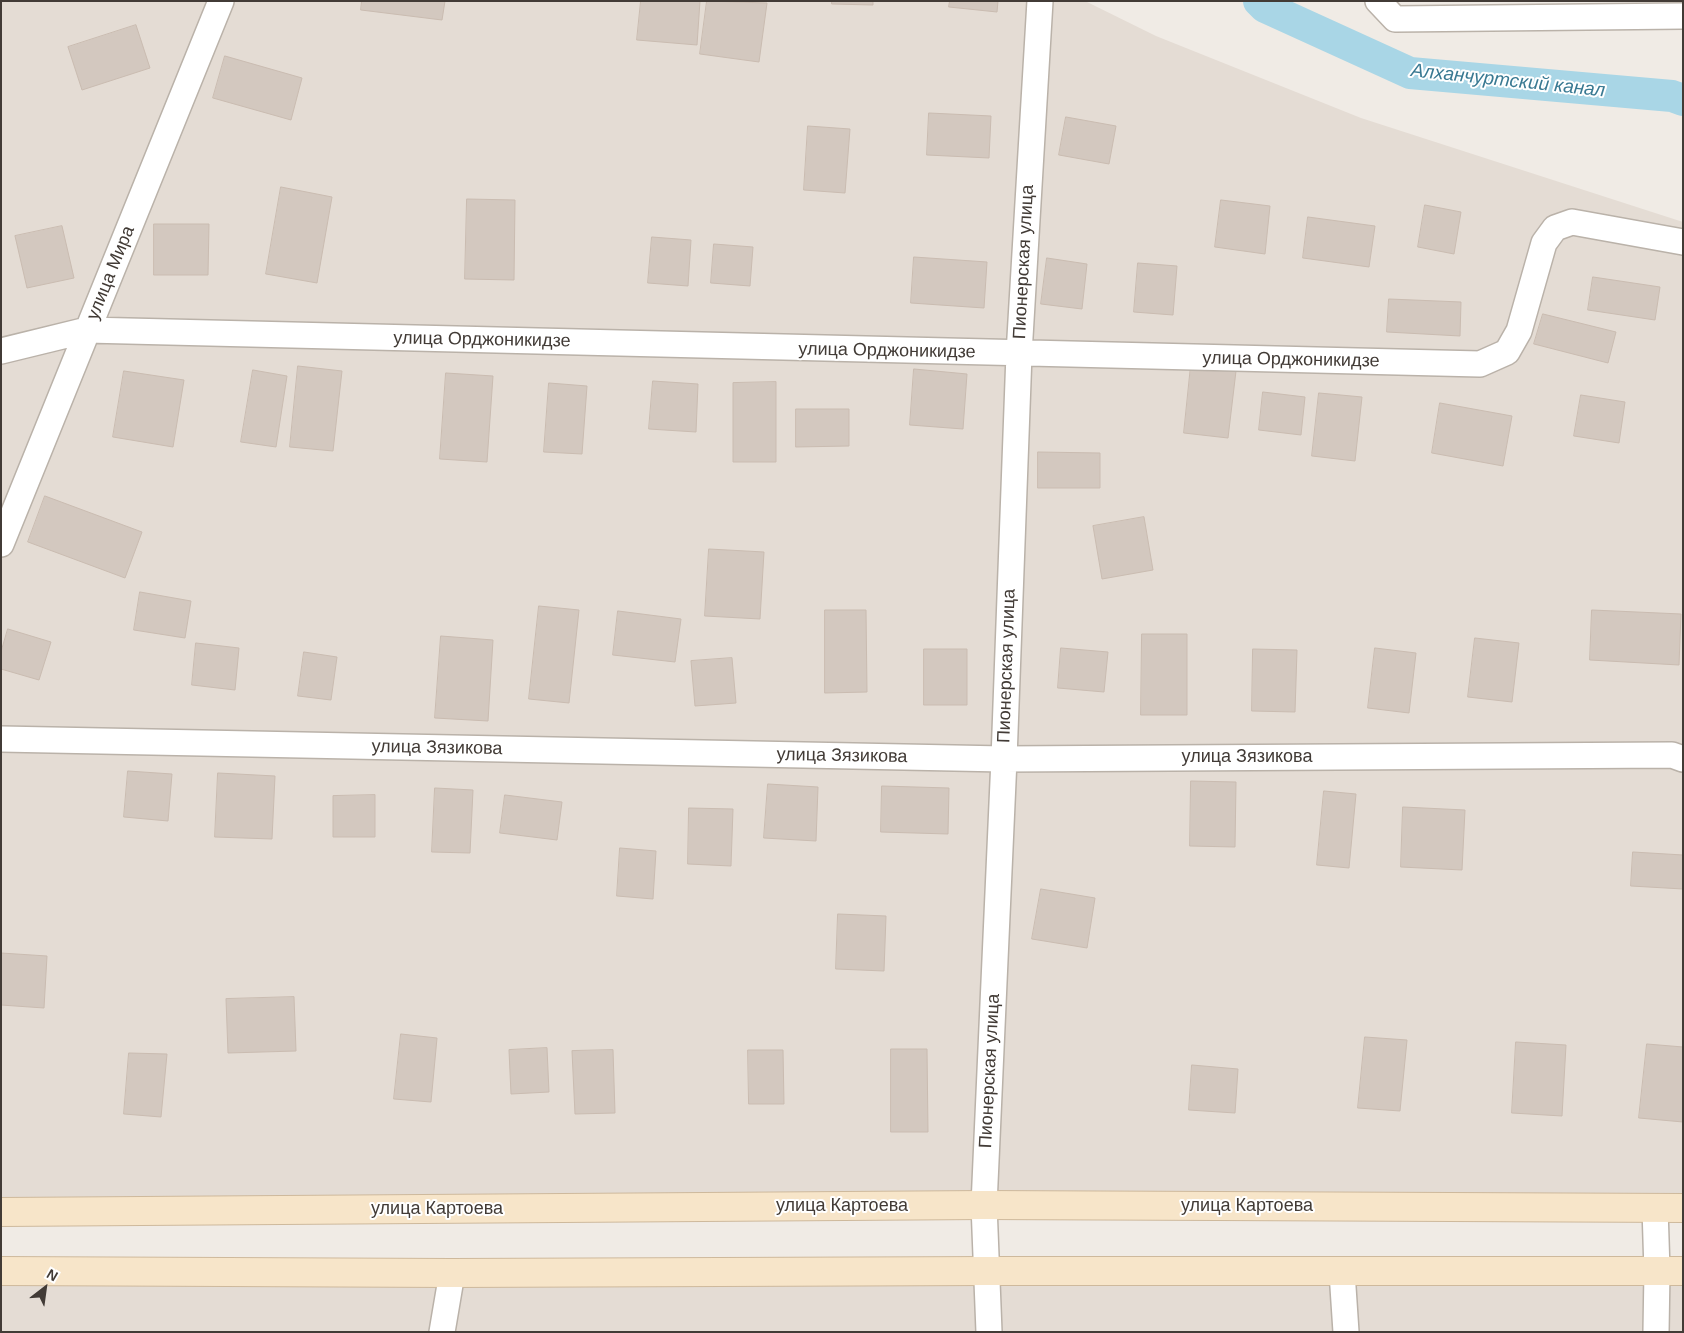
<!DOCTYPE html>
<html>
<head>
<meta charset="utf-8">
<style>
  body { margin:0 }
  #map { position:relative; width:1684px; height:1333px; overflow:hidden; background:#f0ebe5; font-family:Helvetica,sans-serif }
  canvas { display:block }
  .frame { position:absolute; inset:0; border:2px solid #423b36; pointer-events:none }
  .north { position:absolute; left:20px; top:1263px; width:50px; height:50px; -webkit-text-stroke:4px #fff; paint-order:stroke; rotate:30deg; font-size:14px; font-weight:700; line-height:20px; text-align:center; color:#423b36 }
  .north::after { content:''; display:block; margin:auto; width:18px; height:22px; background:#423b36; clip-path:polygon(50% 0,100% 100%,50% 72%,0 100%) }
</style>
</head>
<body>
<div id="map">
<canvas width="1684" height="1333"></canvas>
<div class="frame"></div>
<div class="north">N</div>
</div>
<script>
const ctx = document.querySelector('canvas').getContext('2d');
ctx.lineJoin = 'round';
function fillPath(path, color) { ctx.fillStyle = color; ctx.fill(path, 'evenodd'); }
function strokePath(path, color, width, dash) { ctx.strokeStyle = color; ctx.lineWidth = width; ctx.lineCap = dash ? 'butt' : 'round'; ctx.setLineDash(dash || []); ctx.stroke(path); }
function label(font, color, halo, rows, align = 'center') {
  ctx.font = font + ' Helvetica,sans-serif'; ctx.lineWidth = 4; ctx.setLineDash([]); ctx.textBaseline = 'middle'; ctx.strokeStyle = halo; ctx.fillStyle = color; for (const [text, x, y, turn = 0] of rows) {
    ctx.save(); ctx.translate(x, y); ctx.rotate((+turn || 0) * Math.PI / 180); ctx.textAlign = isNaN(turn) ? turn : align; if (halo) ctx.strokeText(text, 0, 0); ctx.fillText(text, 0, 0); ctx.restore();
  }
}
const residential = new Path2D(`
  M1,1H1085L1156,36L1361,118L1683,222V1208L1,1212Z
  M1,1271H1683V1332H1Z`);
const canal = new Path2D(`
  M1259,1L1265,7L1410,73L1672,96L1683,100`);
const building = new Path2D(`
  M362,1H445L442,20L361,10Z
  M641,1H700L697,45L637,40Z
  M707,1L767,3L759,62L700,54Z
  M832,1H873V5L832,4Z
  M950,1H998L997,12L949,7Z
  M136,25L150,68L82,90L68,47Z
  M225,56L302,78L291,120L213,98Z
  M929,113L991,116L989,158L927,155Z
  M1066,117L1116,126L1109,164L1059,155Z
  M808,126L850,129L845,193L804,190Z
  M281,187L332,197L317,283L266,274Z
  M467,199L515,200L514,280L465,279Z
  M1221,200L1270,206L1265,254L1215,247Z
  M1425,205L1461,212L1454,254L1418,247Z
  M1308,217L1375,226L1369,267L1303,258Z
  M154,224H209L208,275H154Z
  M62,226L74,278L27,288L15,236Z
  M652,237L691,240L688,286L648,283Z
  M714,244L753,247L750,286L711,283Z
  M914,257L987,262L984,308L911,303Z
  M1047,258L1087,264L1082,309L1041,304Z
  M1138,263L1177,266L1173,315L1134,312Z
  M1593,277L1660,287L1655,320L1588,310Z
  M1389,299L1461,302L1460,336L1387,332Z
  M1543,314L1616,332L1608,363L1534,344Z
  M1191,365L1236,371L1228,438L1184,433Z
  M298,366L342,371L333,451L290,447Z
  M914,369L967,374L963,429L910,425Z
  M253,370L287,376L276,447L241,442Z
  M124,371L184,380L173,447L113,437Z
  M446,373L493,376L487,462L440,459Z
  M653,381L698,384L696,432L649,429Z
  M776,382V462H733V383Z
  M549,383L587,386L582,454L544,452Z
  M1263,392L1305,397L1301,435L1259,430Z
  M1319,393L1362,397L1355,461L1312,456Z
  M1581,395L1625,402L1619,443L1574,436Z
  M1440,403L1512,416L1503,466L1432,453Z
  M796,409H849V446L796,447Z
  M1038,452L1100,453V488H1038Z
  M45,496L142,532L125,578L28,542Z
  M1144,517L1153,570L1102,579L1093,526Z
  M709,549L764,552L760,619L705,616Z
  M140,592L191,601L185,638L134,630Z
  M539,606L579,610L569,703L529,699Z
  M825,610H866L867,692L825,693Z
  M1592,610L1681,614L1679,665L1590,660Z
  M618,611L681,619L675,662L613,655Z
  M8,629L51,642L39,680L1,669V652Z
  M1142,634H1187V715H1141Z
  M441,636L493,640L488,721L435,718Z
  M1475,638L1519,643L1512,702L1468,697Z
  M196,643L239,648L235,690L192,685Z
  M1061,648L1108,652L1104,692L1058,688Z
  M1375,648L1416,653L1409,713L1368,708Z
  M924,649H967V705H924Z
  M1253,649L1297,650L1295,712L1252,711Z
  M304,652L337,657L331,700L298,696Z
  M732,658L736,703L695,706L691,661Z
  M128,771L172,774L168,821L124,817Z
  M218,773L275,776L272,839L215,837Z
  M1191,781L1236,782L1235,847L1190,846Z
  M768,784L818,787L816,841L764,838Z
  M882,786L949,788L948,834L881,832Z
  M435,788L473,790L470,853L432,852Z
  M1324,791L1356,794L1349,868L1317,865Z
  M375,795V837H333V796Z
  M505,795L562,802L557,840L500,833Z
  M1403,807L1465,810L1462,870L1401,867Z
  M689,808L733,809L731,866L688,864Z
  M620,848L656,851L653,899L617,896Z
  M1633,852L1683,855V889L1631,886Z
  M1041,889L1095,898L1087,948L1032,939Z
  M838,914L886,916L884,971L836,969Z
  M1,953L47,956L44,1008L1,1005Z
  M294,997L296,1051L228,1053L226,999Z
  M401,1034L437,1038L431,1102L394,1099Z
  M1365,1037L1407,1040L1400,1111L1358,1108Z
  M1516,1042L1566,1045L1562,1116L1512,1113Z
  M1647,1044L1683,1047V1122L1639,1118Z
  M547,1048L549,1092L511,1094L509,1050Z
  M891,1049H927L928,1132H891Z
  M613,1050L615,1113L575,1114L572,1051Z
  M748,1050H783L784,1104H749Z
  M129,1053L167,1054L161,1117L124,1114Z
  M1192,1065L1238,1069L1235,1113L1189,1110Z`);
const street = new Path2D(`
  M1378,1L1395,19L1683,16
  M1,351L87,330L1480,364L1507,352L1519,331L1544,243L1555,228L1572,222L1683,242
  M1,544L221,1
  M1,739L1004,759L1672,755L1683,759
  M1655,1208L1657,1271L1656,1332
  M1342,1272L1346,1332
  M442,1332L452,1273
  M989,1332L984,1205L1004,759L1019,354L1040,1`);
const secondary = new Path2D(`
  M1,1212L984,1205L1683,1208
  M1,1271L452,1273L988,1271H1683`);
const streetNames = [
  ["Пионерская улица",1024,262,-87],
  ["улица Мира",111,273,-68],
  ["улица Орджоникидзе",482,340,1],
  ["улица Орджоникидзе",887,351,1],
  ["улица Орджоникидзе",1291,360,1],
  ["Пионерская улица",1007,666,-88],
  ["улица Зязикова",437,748,1],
  ["улица Зязикова",842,756,1],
  ["улица Зязикова",1247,757],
  ["Пионерская улица",990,1071,-87],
  ["улица Картоева",842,1206],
  ["улица Картоева",1247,1206],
  ["улица Картоева",437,1209]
];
const waterNames = [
  ["Алханчуртский канал",1508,81,6]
];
fillPath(residential, '#e4dcd4');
strokePath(canal, '#a9d6e6', 32);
fillPath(building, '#d3c8bf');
strokePath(building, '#cabcb1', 1);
strokePath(street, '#bab2a9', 28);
strokePath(secondary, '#ceb99c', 30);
strokePath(street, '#fff', 25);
strokePath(secondary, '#f7e5c9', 28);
label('18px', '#423b36', '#fff', streetNames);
label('italic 19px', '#397992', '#fff', waterNames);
</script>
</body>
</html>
